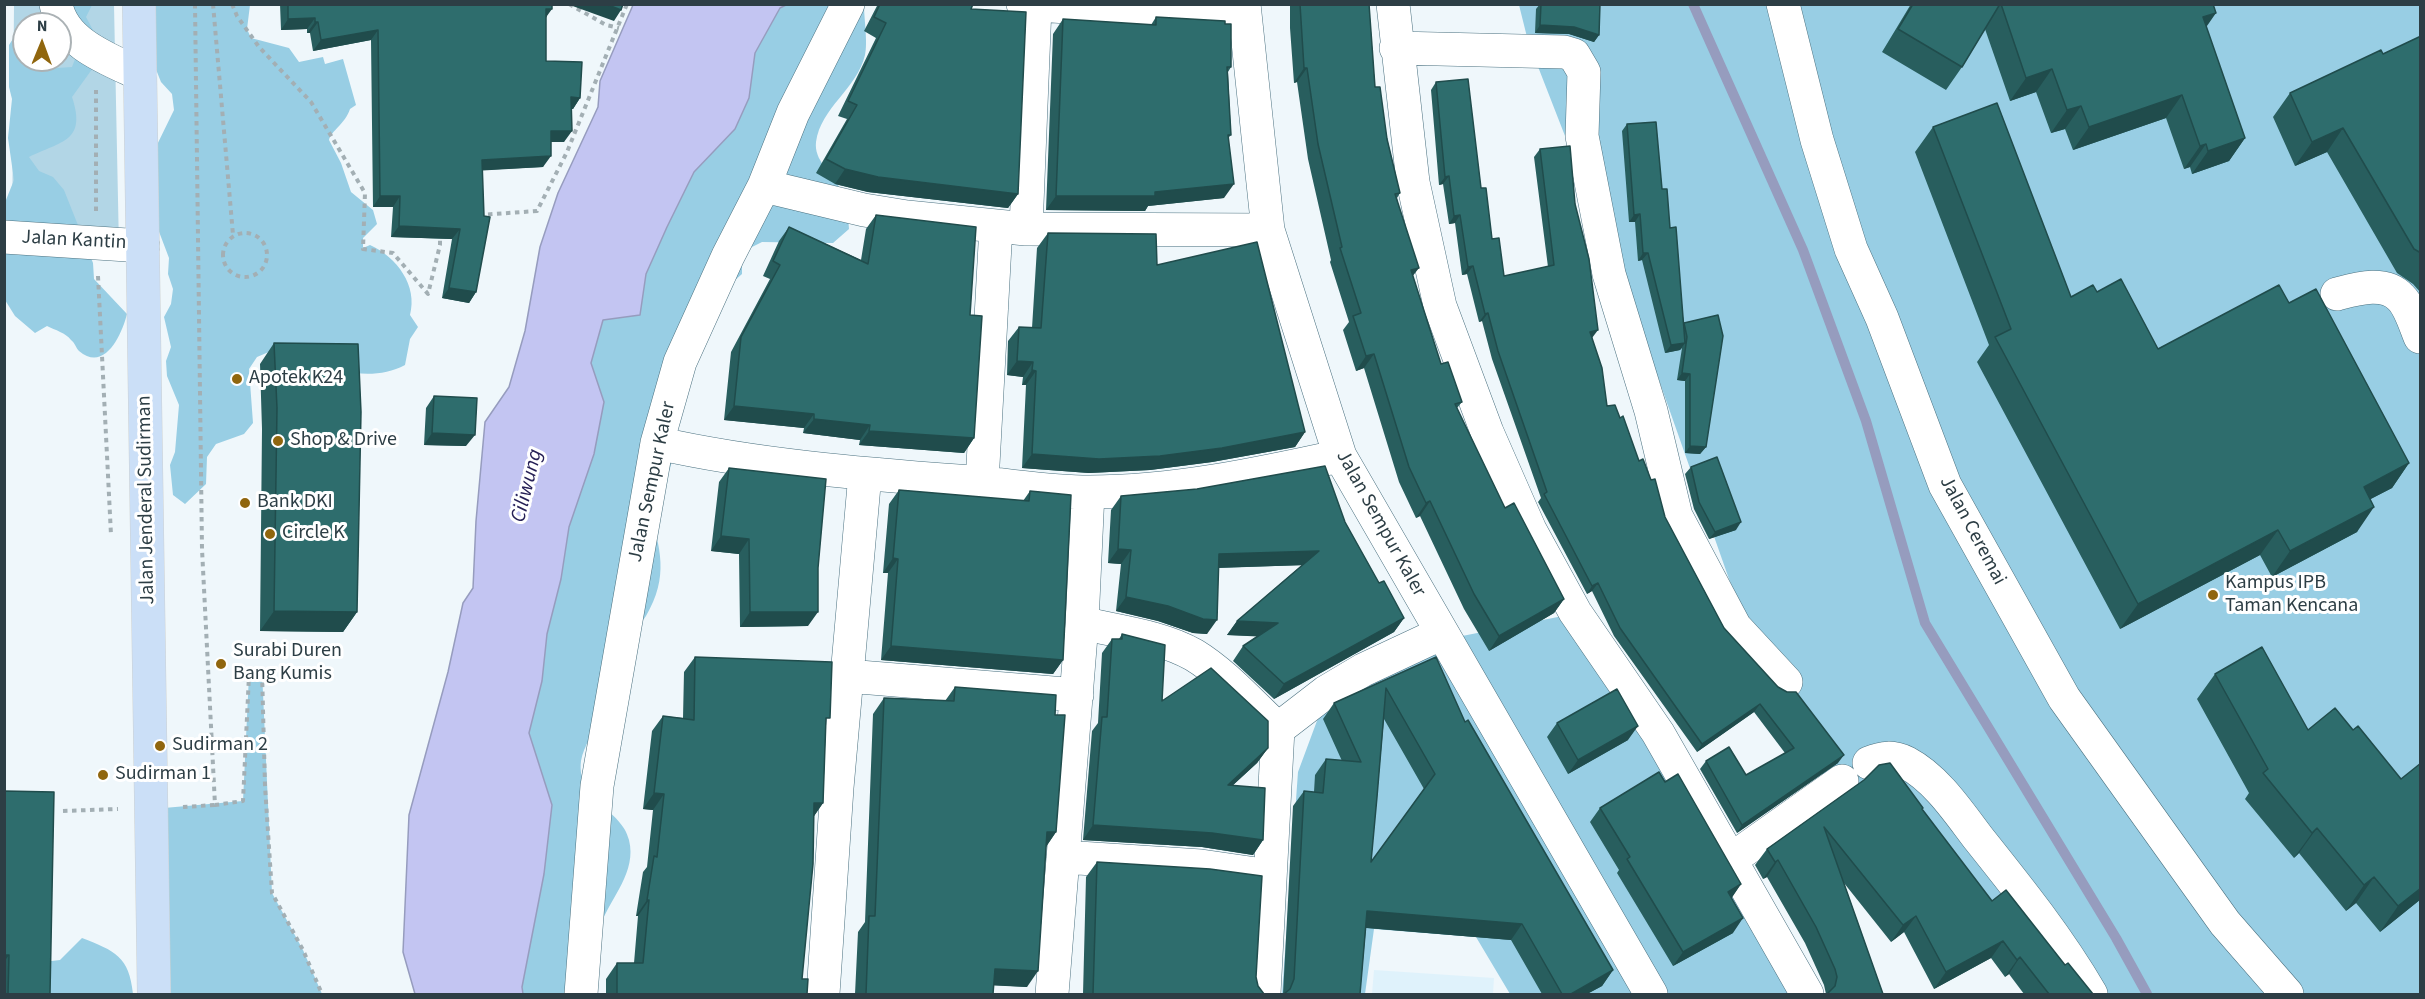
<!DOCTYPE html>
<html>
<head>
<meta charset="utf-8">
<style>
  body { margin:0 }
  #map { position:relative; width:2425px; height:999px; overflow:hidden; background:#eff7fb; font-family:"Source Sans 3",sans-serif }
  canvas { display:block }
  .frame { position:absolute; inset:0; border:6px solid #2d3e45; pointer-events:none }
  .north { position:absolute; left:12px; top:12px; width:60px; height:60px; box-sizing:border-box; background:#fff; border:2px solid #abb2b5; border-radius:50%; rotate:1deg; font-size:16px; font-weight:700; line-height:24px; text-align:center; color:#2d3e45 }
  .north::after { content:''; display:block; margin:auto; width:21px; height:27px; background:#90660e; clip-path:polygon(50% 0,100% 100%,50% 72%,0 100%) }
</style>
</head>
<body>
<div id="map">
<canvas width="2425" height="999"></canvas>
<div class="frame"></div>
<div class="north">N</div>
</div>
<script>
const ctx = document.querySelector('canvas').getContext('2d');
ctx.lineJoin = 'round';
function fillPath(path, color) { ctx.fillStyle = color; ctx.fill(path, 'evenodd'); }
function strokePath(path, color, width, dash) { ctx.strokeStyle = color; ctx.lineWidth = width; ctx.lineCap = dash ? 'butt' : 'round'; ctx.setLineDash(dash || []); ctx.stroke(path); }
function label(font, color, halo, rows, align = 'center') {
  ctx.font = font + ' "Source Sans 3",sans-serif'; ctx.lineWidth = 6; ctx.setLineDash([]); ctx.textBaseline = 'middle'; ctx.strokeStyle = halo; ctx.fillStyle = color; for (const [text, x, y, turn = 0] of rows) {
    ctx.save(); ctx.translate(x, y); ctx.rotate((+turn || 0) * Math.PI / 180); ctx.textAlign = isNaN(turn) ? turn : align; if (halo) ctx.strokeText(text, 0, 0); ctx.fillText(text, 0, 0); ctx.restore();
  }
}
const built = new Path2D(`
  M1374,970L1494,978L1493,994H1372Z`);
const green = new Path2D(`
  M14,5H114L119,248L12,239ZM24,24H60V60H24Z`);
const forest = new Path2D(`
  M786,4L864,5C864,18 868,43 865,55C857,89 821,107 816,142C814,160 830,171 838,185C846,199 848,213 849,229L833,243L762,242L742,252V274L725,289L688,372L670,469L648,507C661,548 669,577 646,616C641,624 632,629 629,638C617,664 612,693 600,720C594,734 584,744 581,761C576,801 622,809 629,840C637,872 611,897 601,924C593,947 587,971 580,994H523L522,987L544,874L552,805L529,733L542,681L547,634L561,579L569,527L604,402L591,363L603,320L640,315L646,274L667,227L694,172L735,129L749,98L755,53L780,8Z
  M58,5H92L86,17L102,47L98,61L72,97C87,142 61,141 29,157L39,171L53,177L64,190L93,263L94,279L127,314C122,334 105,373 79,351C76,348 75,343 71,340C66,333 55,330 47,326L35,333L15,316L5,300L4,205L14,180L8,138L12,99L9,87V45L16,34L24,31V60H52L57,68L72,67L77,54Z
  M155,5H250L247,29L251,38L289,48L299,62L323,57L325,64L343,59L356,105L350,109C345,124 331,131 329,140L341,163L351,192L373,210L377,224L363,238V248L370,245C397,257 418,286 410,315L418,327L410,339L405,365C364,387 312,362 271,351L257,357L249,369L253,423L244,434L216,444L207,457L206,484L185,504L173,495L170,465L175,452L179,405L167,376L166,361L171,347L164,317L171,304L173,289L168,274L169,258L158,229L153,153L174,110L172,94L161,82L155,67Z
  M1519,5H2420V994H2028L2008,966L1884,859L1788,726L1729,579L1648,349L1528,41Z
  M1583,612L1801,994H1510L1476,937L1374,929L1365,994H1282L1298,772L1321,710L1437,641Z
  M262,671L272,893L303,950L322,994H154L164,808L243,801L249,675Z
  M82,938C115,951 129,956 133,994H5L43,962L60,960Z`);
const water = new Path2D(`
  M633,5H786L780,8L755,53L749,98L735,129L694,172L667,227L646,274L640,315L603,320L591,363L604,402L594,454L569,527L561,579L547,634L542,681L529,733L552,805L544,874L522,987L523,994H415L403,952L409,815L448,672L463,603L473,588L476,521L485,422L509,387L525,331L540,247L558,193L598,107L600,81Z`);
const stream = new Path2D(`
  M1693,4L1803,250L1866,421L1925,623L2116,938L2147,994`);
const path = new Path2D(`
  M195,4L202,549L215,805L243,801L249,675L262,671L265,786L272,893L303,950L322,994
  M213,4L233,235
  M232,4L237,16L259,47L311,102L365,193L363,249L393,253L428,294L440,245V234
  M569,4L606,25L619,28
  M96,211V90
  M479,215L537,211L567,152L627,4
  M223 255a22 22 0 1 1 44 0a22 22 0 1 1-44 0Z
  M98,276L111,535
  M183,807L215,805
  M63,811L118,809`);
const minor = new Path2D(`
  M56,4C62,43 110,60 140,74
  M1023,4L1244,19
  M1244,4L1268,230L1340,456L1651,994
  M1393,4L1413,182L1440,306L1487,432L1530,530L1575,612L1658,733L1807,994
  M1783,4L1817,140L1851,249L1882,318L1945,485L2064,698L2225,923L2287,994
  M1396,48L1564,52L1574,55L1584,72L1582,136L1609,274L1651,411L1676,516L1735,627L1786,682
  M764,186L864,210L907,217L1026,229L1268,230
  M1026,229L1035,6
  M4,237L143,246
  M2337,294C2356,289 2385,280 2401,298C2410,307 2415,325 2420,337
  M657,443C759,466 867,474 971,482C1010,485 1050,492 1089,492C1173,492 1258,474 1340,456
  M982,483L996,226
  M1082,623C1118,632 1161,636 1194,655C1225,674 1251,704 1278,729L1264,994
  M847,676L1077,695
  M1278,729L1326,692L1363,670L1440,634
  M1869,763C1883,757 1893,756 1907,763C1937,779 1959,813 1979,839C2019,889 2059,939 2091,994
  M1063,857L1201,866L1270,876
  M1729,861L1842,781
  M581,994L597,786L657,443L680,362L728,256L764,186L793,113L848,4
  M823,994L837,788L865,474
  M1052,994L1082,623L1088,492`);
const major = new Path2D(`
  M139,4L154,994`);
const wall = new Path2D(`
  M280,4H552L546,18V61L580,98L573,109H571L564,142H551L543,167L482,170L476,292L469,303L442,298L452,239L391,237L393,207H373L371,40L313,51L310,33H307V29L281,30Z
  M878,4H973L971,9L1018,194L1008,208L868,192L835,184L816,173L847,119L838,116L876,38L864,31Z
  M1290,4H1369L1375,87L1400,193L1397,198L1413,276L1441,364L1462,402L1457,408L1505,508L1564,599L1554,613L1489,651L1464,609L1420,516L1416,518L1399,482L1364,368L1356,371L1343,330L1349,322L1330,262L1331,260L1308,159L1297,82L1294,83L1290,28Z
  M1540,4H1600L1599,35L1594,42L1569,34L1535,33L1536,9Z
  M1911,4H2213L2206,27L2245,138L2229,161L2192,174L2190,167L2184,169L2166,118L2073,150L2065,129L2051,133L2036,92L2010,101L1985,29L1962,67L1946,90L1882,52Z
  M1156,17L1231,67L1228,72L1231,135L1228,138L1224,198L1148,206L1145,211L1046,210L1053,34L1063,19L1151,25Z
  M2421,36V293L2413,284L2397,273L2327,152L2295,166L2273,117L2290,93L2383,54Z
  M1436,82L1481,188L1492,239L1504,276L1548,267L1534,157L1540,149L1575,204L1592,338L1607,406L1620,418L1639,461L1651,480L1665,517L1724,628L1838,763L1737,833L1700,769L1706,761L1746,775L1785,753L1754,712L1697,752L1614,636L1592,591L1587,594L1538,502L1541,498L1492,359L1482,321L1479,322L1467,274L1462,275L1455,223L1449,224L1443,184L1439,185L1431,90Z
  M1627,124L1662,189L1670,228L1684,323L1718,315L1706,447L1700,454L1685,453V381L1677,380L1682,348L1680,350L1665,353L1642,260L1638,261L1635,222H1629L1622,131Z
  M1933,127L2071,297L2097,292L2158,349L2409,463L2392,488L2370,499L2357,532L2272,577L2260,555L2120,629L1977,362L1989,345L1915,152Z
  M876,215L970,315L974,438L964,453L859,445L860,440L803,433L804,428L724,420L731,352L770,279L763,276L779,241L789,227L861,260L866,229Z
  M1048,233L1157,265L1305,432L1295,447L1212,462L1150,470L1089,473L1022,468L1026,385H1022L1023,377L1007,375L1008,341L1019,327L1032,328L1037,248Z
  M274,343L357,612L343,632L260,631L262,429L260,364Z
  M434,396L466,446L424,445L426,408Z
  M1691,467L1736,530L1709,539L1694,509L1685,474Z
  M729,468L808,626L740,627L739,554L711,551L719,482Z
  M899,490L1023,501L1030,491L1063,660L1053,674L881,660L888,573H883L889,504Z
  M1121,496L1345,522L1379,583L1404,618L1394,632L1274,699L1233,661L1243,646L1257,636L1227,635L1237,621L1302,565L1219,568L1207,634L1193,633L1158,621L1116,611L1121,564L1108,563L1111,510Z
  M1122,634L1162,701L1268,748L1257,763L1233,785L1263,840L1253,855L1202,847L1083,840L1092,731L1098,723L1102,653L1112,639H1119Z
  M695,657L826,723L823,803L814,816L802,979L807,994H606V979L617,963H634L638,916H636L643,872L647,867L653,810L643,809L652,731L663,716L683,718L684,672Z
  M1436,657L1465,722L1613,970L1602,986L1587,994H1542L1511,940L1366,928L1360,994H1283L1293,806L1304,791L1314,792L1315,775L1326,759L1342,761L1323,719L1334,703ZM1384,719L1424,789L1371,862Z
  M2215,674L2308,730L2421,899L2380,932L2356,903L2346,911L2299,853L2294,858L2245,799L2249,793L2197,699Z
  M955,687L1055,715L1056,832L1046,847L1027,987L994,985L993,994H855L858,932L865,922L873,714L884,698L945,701Z
  M1557,723L1628,740L1568,774L1547,737Z
  M1864,780L1922,810L1992,901L2065,965L2093,994H2024L2009,974L2005,977L1991,958L1934,989L1904,932L1891,942L1844,883L1883,994H1826L1824,985L1805,943L1767,877L1763,879L1755,865L1767,849Z
  M1665,782L1741,884L1731,898L1733,933L1673,966L1617,873L1619,870L1590,822L1600,808Z
  M4,791L50,994H4Z
  M1097,862L1256,977L1258,986L1264,994H1267H1083L1086,877Z`);
const shadedWall = new Path2D(`
  M567,4H606L621,10L614,21Z
  M546,9H552L544,20Z
  M2216,13L2200,36L2203,17Z
  M315,18L307,29L281,30L288,19Z
  M315,22H318L310,33H307Z
  M1540,25L1574,27L1599,35L1594,42L1569,34L1535,33Z
  M378,30L371,40L313,51L321,40Z
  M1304,68H1307L1297,82L1294,83Z
  M2052,69L2036,92L2010,101L2026,78Z
  M2182,95L2166,118L2073,150L2089,127Z
  M571,97L580,98L573,109L563,108Z
  M2081,106L2065,129L2051,133L2067,110Z
  M2343,128L2327,152L2295,166L2312,142Z
  M551,131H572L564,142H543Z
  M2245,138L2229,161L2192,174L2208,151Z
  M2206,144L2190,167L2184,169L2200,146Z
  M551,156L543,167L474,171L482,160Z
  M845,169L1018,194L1008,208L868,192L835,184Z
  M1449,176L1443,184L1439,185L1445,177Z
  M1234,184L1224,198L1148,206L1145,211L1046,210L1056,196L1155,192Z
  M380,196H400L393,207H373Z
  M1640,214L1635,222H1629L1634,215Z
  M1460,215L1455,223L1449,224L1454,216Z
  M399,226L460,229L452,239L391,237Z
  M1643,253H1648L1642,260L1638,261Z
  M1473,266L1467,274L1462,275L1468,267Z
  M1419,268L1408,282L1411,270Z
  M449,288L476,292L469,303L442,298Z
  M1488,313L1482,321L1479,322L1485,314Z
  M1598,330L1592,338L1590,332Z
  M1685,343L1680,350L1665,353L1671,345Z
  M1374,354L1364,368L1356,371L1366,356Z
  M1017,361L1033,362L1023,377L1007,375Z
  M1032,370L1036,371L1026,385H1022Z
  M1682,373L1690,374L1685,381L1677,380Z
  M734,406L814,414L804,428L724,420Z
  M814,419L870,425L860,440L803,433Z
  M869,431L974,438L964,453L859,445Z
  M1305,432L1295,447L1212,462L1150,470L1089,473L1022,468L1032,454Z
  M432,433L475,435L466,446L424,445Z
  M1690,446L1706,447L1700,454L1685,453Z
  M2409,463L2392,488L2346,512L2364,487Z
  M1430,501L1420,516L1416,518L1426,503Z
  M2374,507L2357,532L2272,577L2290,551Z
  M1741,522L1736,530L1709,539L1715,532Z
  M2278,530L2260,555L2120,629L2138,604Z
  M721,536L749,539L739,554L711,551Z
  M1118,549L1131,550L1121,564L1108,563Z
  M1319,551L1309,565L1209,568L1219,554Z
  M893,558L898,559L888,573H883Z
  M1598,583L1592,591L1587,594L1592,586Z
  M1126,597L1168,606L1217,620L1207,634L1193,633L1158,621L1116,611Z
  M1564,599L1554,613L1489,651L1499,636Z
  M274,611L357,612L343,632L260,631Z
  M750,612H818L808,626L740,627Z
  M1404,618L1394,632L1274,699L1284,684Z
  M1237,621L1278,623L1268,637L1227,635Z
  M891,646L1063,660L1053,674L881,660Z
  M1760,704L1754,712L1697,752L1702,744Z
  M1638,726L1628,740L1568,774L1578,760Z
  M1268,748L1257,763L1218,799L1228,785Z
  M1844,755L1838,763L1737,833L1742,825Z
  M654,793L664,794L653,810L643,809Z
  M814,803H823L812,819Z
  M1093,825L1212,833L1263,840L1253,855L1202,847L1083,840Z
  M2317,828L2299,853L2294,858L2312,833Z
  M1047,832H1056L1045,848Z
  M1778,860L1767,877L1763,879L1775,862Z
  M2374,877L2356,903L2346,911L2364,885Z
  M1741,884L1731,899L1728,892Z
  M2421,888V899L2380,932L2398,906Z
  M647,900H649L638,916H636Z
  M1367,911L1522,924L1511,940L1356,927Z
  M1916,916L1904,932L1891,942L1903,925Z
  M1743,918L1733,933L1673,966L1683,952Z
  M2003,941L1991,958L1934,989L1946,972Z
  M4,955H9L4,962Z
  M2020,957L2009,974L2005,977L2017,960Z
  M995,969L1038,971L1027,987L984,985Z
  M1613,970L1602,986L1587,994H1571Z`);
const building = new Path2D(`
  M288,4H552V9H546V61L582,62L580,98L571,97L572,131H551V156L482,160L484,216L490,217L476,292L449,288L460,229L399,226L400,196H380L378,30L321,40L318,22H315V18L288,19Z
  M606,4H623L621,10Z
  M880,4H973L971,9L1026,12L1018,194L878,177L845,169L826,159L857,105L848,101L886,23L874,17Z
  M1300,4H1369L1375,87H1380L1387,139L1400,193L1395,194L1419,268L1411,270L1441,364L1448,362L1462,402L1455,404L1505,508L1514,503L1564,599L1499,636L1474,594L1430,501L1426,503L1409,467L1374,354L1366,356L1353,316L1361,313L1340,248L1342,247L1318,144L1307,68H1304Z
  M1541,4H1600L1599,35L1574,27L1540,25Z
  M1913,4H2000L1962,67L1898,29Z
  M2001,4H2213L2216,13L2203,17L2245,138L2208,151L2206,144L2200,146L2182,95L2089,127L2081,106L2067,110L2052,69L2026,78Z
  M1156,17L1225,21V24H1231V67H1227L1231,135H1228L1234,184L1155,192V196H1056L1063,19L1156,25Z
  M2421,36V253L2414,249L2343,128L2312,142L2290,93L2381,50L2383,54Z
  M1468,79L1481,188H1486L1492,239L1499,238L1504,276L1554,265L1540,149L1570,146L1575,204L1589,259L1598,330L1590,332L1602,368L1607,406L1615,405L1620,418L1623,416L1639,461L1643,459L1651,480L1655,479L1665,517L1724,628L1778,687L1787,692H1796L1844,755L1742,825L1706,761L1729,747L1746,775L1794,748L1760,704L1702,744L1620,628L1598,583L1592,586L1544,494L1547,492L1498,351L1488,313L1485,314L1473,266L1468,267L1460,215L1454,216L1449,176L1445,177L1436,82Z
  M1997,103L2071,297L2093,285L2097,292L2121,279L2158,349L2279,285L2289,303L2316,289L2409,463L2364,487L2374,507L2290,551L2278,530L2138,604L1995,337L2011,329L1933,127Z
  M1656,122L1662,189H1667L1670,228L1676,227L1685,343L1671,345L1648,253H1643L1640,214L1634,215L1627,124Z
  M876,215L976,227L970,315L982,316L974,438L869,431L870,425L814,419V414L734,406L741,337L780,265L773,261L789,227L868,264Z
  M1048,233L1156,234L1157,265L1257,242L1305,432L1222,448L1160,456L1099,459L1032,454L1036,371L1032,370L1033,362L1017,361L1019,327L1041,328Z
  M1718,315L1723,336L1706,447L1690,446V374L1682,373L1687,337L1684,323Z
  M274,343L358,344L361,412L357,612L274,611L277,408Z
  M434,396L477,398L475,435L432,433Z
  M1717,457L1741,522L1715,532L1699,502L1691,467Z
  M1325,466L1345,522L1379,583L1384,581L1404,618L1284,684L1243,646L1278,623L1237,621L1319,551L1219,554L1217,620L1203,619L1168,606L1126,597L1131,550L1118,549L1121,496L1197,489Z
  M729,468L826,479L818,568V612H750L749,539L721,536Z
  M899,490L1029,501L1030,491L1071,495L1063,660L891,646L898,559L893,558Z
  M1122,634L1165,645L1162,701L1211,668L1268,721V748L1228,785L1265,788L1263,840L1212,833L1093,825L1102,717H1107L1112,639H1122Z
  M2262,647L2308,730L2335,708L2353,730L2358,726L2401,779L2421,763V888L2398,906L2374,877L2364,885L2317,828L2312,833L2263,773L2268,769L2215,674Z
  M695,657L832,662L830,718H826L823,803H814L813,864L802,979H808L807,994H617V963H643L649,900H647L654,856L657,857L664,794L654,793L663,716L694,720Z
  M1436,657L1465,722L1468,720L1613,970L1571,994H1562L1522,924L1367,911L1360,994H1284L1290,989L1294,979L1304,791L1323,793L1326,759L1361,762L1334,703ZM1386,688L1435,774L1371,862L1377,797Z
  M955,687L1056,695L1055,715H1065L1056,832H1047L1038,971L995,969L993,994H866L869,916H875L884,698L954,701Z
  M1617,689L1638,726L1578,760L1557,723Z
  M1890,763L1923,808L1922,809L1992,901L2006,890L2065,965L2068,963L2093,994H2049L2020,957L2017,960L2003,941L1946,972L1916,916L1903,925L1824,827L1883,994H1824H1827L1835,986L1837,977L1835,969L1816,927L1778,860L1775,862L1767,849L1864,780L1879,765Z
  M1659,772L1665,782L1678,774L1741,884L1728,892L1743,918L1683,952L1627,859L1630,857L1600,808Z
  M4,791L54,792L50,994H8L9,955H4Z
  M1097,862L1210,869L1262,876L1256,977L1258,986L1264,994H1267H1093Z`);
const markers = [
  [237,379,6,"#90660e"],
  [278,441,6,"#90660e"],
  [245,503,6,"#90660e"],
  [270,534,6,"#90660e"],
  [2213,595,6,"#90660e"],
  [221,664,6,"#90660e"],
  [160,746,6,"#90660e"],
  [103,775,6,"#90660e"]
];
const streetNames = [
  ["Jalan Kantin",74,241,3],
  ["Jalan Sempur Kaler",653,482,-78],
  ["Jalan Jenderal Sudirman",147,500,-91],
  ["Jalan Sempur Kaler",1380,524,61],
  ["Jalan Ceremai",1972,531,62]
];
const poiNames = [
  ["Apotek K24",249,379],
  ["Shop & Drive",290,441],
  ["Bank DKI",257,503],
  ["Circle K",282,534],
  ["Kampus IPB",2225,584],
  ["Taman Kencana",2225,607],
  ["Surabi Duren",233,652],
  ["Bang Kumis",233,675],
  ["Sudirman 2",172,746],
  ["Sudirman 1",115,775]
];
const waterNames = [
  ["Ciliwung",528,486,-76]
];
fillPath(built, '#dff2fb');
fillPath(green, '#b2d6e6');
fillPath(forest, '#98cee4');
fillPath(water, '#c3c5f2');
strokePath(water, '#969cbe', 1.5);
strokePath(stream, '#969cbe', 10);
strokePath(minor, '#4c7281', 34);
strokePath(major, '#cdd1d2', 34);
strokePath(path, '#a3afb4', 4, [4.5, 4.5]);
strokePath(minor, '#fff', 33);
strokePath(major, '#cbdff7', 33);
fillPath(wall, '#285e5e');
fillPath(shadedWall, '#204c4c');
fillPath(building, '#2e6d6d');
strokePath(building, '#204c4c', 1.5);
for (const [x, y, r, color] of markers) { const dot = new Path2D(); dot.arc(x, y, r, 0, 2 * Math.PI); ctx.fillStyle = color; ctx.fill(dot); strokePath(dot, '#fff', 2); }
label('20px', '#2d3e45', '#fff', streetNames);
label('20px', '#2d3e45', '#fff', poiNames, 'left');
label('italic 21px', '#272157', '#fff', waterNames);
</script>
</body>
</html>
